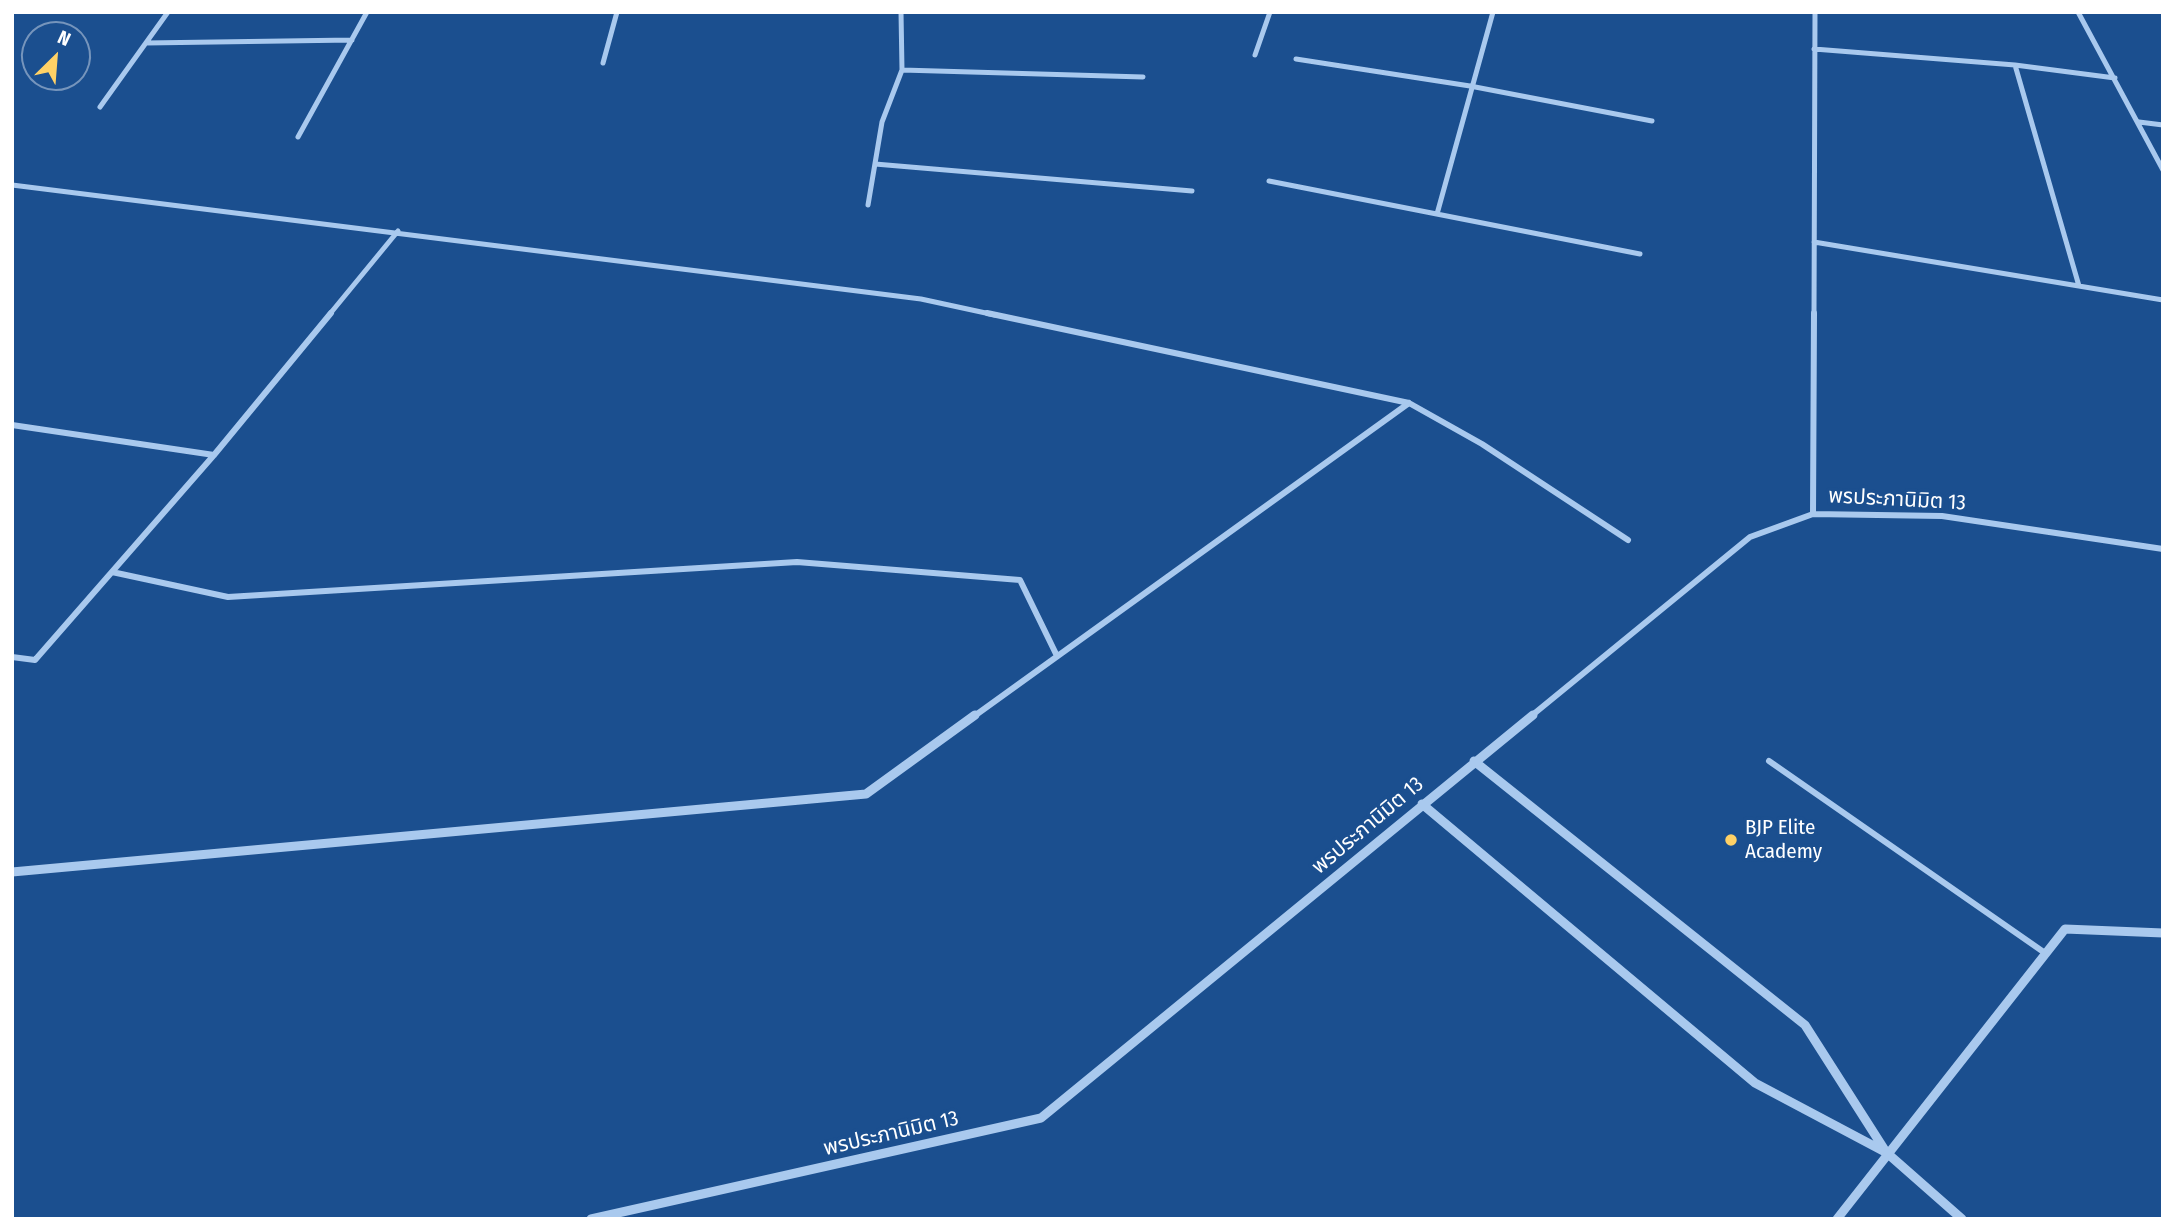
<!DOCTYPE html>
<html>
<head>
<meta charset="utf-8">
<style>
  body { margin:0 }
  #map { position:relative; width:2175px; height:1231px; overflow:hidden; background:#1b4f8f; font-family:"Fira Sans Condensed",sans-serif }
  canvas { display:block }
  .frame { position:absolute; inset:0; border:14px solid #fff; pointer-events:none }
  .north { position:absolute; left:21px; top:21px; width:70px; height:70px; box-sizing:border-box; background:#1b4f8f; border:2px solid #7695bc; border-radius:50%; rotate:25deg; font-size:19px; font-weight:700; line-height:28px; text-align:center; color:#fff }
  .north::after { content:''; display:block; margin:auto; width:24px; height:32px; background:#ffd166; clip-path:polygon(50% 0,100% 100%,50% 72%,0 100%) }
</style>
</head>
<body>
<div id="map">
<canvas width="2175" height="1231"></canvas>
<div class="frame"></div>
<div class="north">N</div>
</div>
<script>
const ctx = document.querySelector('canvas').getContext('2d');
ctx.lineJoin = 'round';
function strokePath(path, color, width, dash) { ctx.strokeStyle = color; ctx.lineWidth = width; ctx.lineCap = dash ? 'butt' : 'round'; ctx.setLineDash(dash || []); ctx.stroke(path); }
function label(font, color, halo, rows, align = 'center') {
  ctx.font = font + ' "Fira Sans Condensed","Noto Sans Thai",sans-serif'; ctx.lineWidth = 7; ctx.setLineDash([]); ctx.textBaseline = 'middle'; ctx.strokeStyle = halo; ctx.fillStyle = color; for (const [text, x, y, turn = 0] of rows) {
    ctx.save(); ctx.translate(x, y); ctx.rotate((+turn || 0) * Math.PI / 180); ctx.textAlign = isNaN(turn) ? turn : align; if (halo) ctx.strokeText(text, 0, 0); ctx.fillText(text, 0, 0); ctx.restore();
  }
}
const service = new Path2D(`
  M1769,761L2045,953`);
const minorFar2 = new Path2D(`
  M2078,12L2163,170
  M146,43L352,40
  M1814,49L2015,65L2115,78
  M1255,55L1270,12
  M1296,59L1470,86L1652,121
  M603,63L617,12
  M2015,65L2079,286
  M902,70L1143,77
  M100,107L168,12
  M2139,122L2163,125
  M298,137L367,12
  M875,164L1192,191
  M1269,181L1640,254
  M12,185L921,299L995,315
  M868,205L882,122L902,70L901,12
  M1437,214L1493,12
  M1814,242L2163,300
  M329,315L398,231
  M1814,315L1815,12`);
const minorFar1 = new Path2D(`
  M987,313L1409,403L1482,444L1628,540
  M12,425L214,455
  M1813,514L1814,313
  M112,572L228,597L797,562L1020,580L1057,656
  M12,657L35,660L214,455L331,313
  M973,717L1409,403
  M1530,717L1750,537L1813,514L1942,516L2163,549`);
const minor = new Path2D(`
  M1474,761L1805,1025L1886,1152
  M1422,804L1755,1083L1887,1153L1962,1219
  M12,872L866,794L975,715
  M591,1219L1041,1118L1533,715
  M1837,1219L2065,929L2163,933`);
const markers = [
  [1731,840,7,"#ffd166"]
];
const streetNames = [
  ["พรประภานิมิต 13",1897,500,3],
  ["พรประภานิมิต 13",1368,826,-40],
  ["พรประภานิมิต 13",891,1134,-13]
];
const poiNames = [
  ["BJP Elite",1745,828],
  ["Academy",1745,852]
];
strokePath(service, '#a9c9ee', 6);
strokePath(minorFar2, '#a9c9ee', 5);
strokePath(minorFar1, '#a9c9ee', 6);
strokePath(minor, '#a9c9ee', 9);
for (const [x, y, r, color] of markers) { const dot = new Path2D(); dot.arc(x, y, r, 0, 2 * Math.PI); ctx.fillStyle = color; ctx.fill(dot); strokePath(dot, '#1b4f8f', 2.5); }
label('21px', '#fff', '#1b4f8f', streetNames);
label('21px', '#fff', '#1b4f8f', poiNames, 'left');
</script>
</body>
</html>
